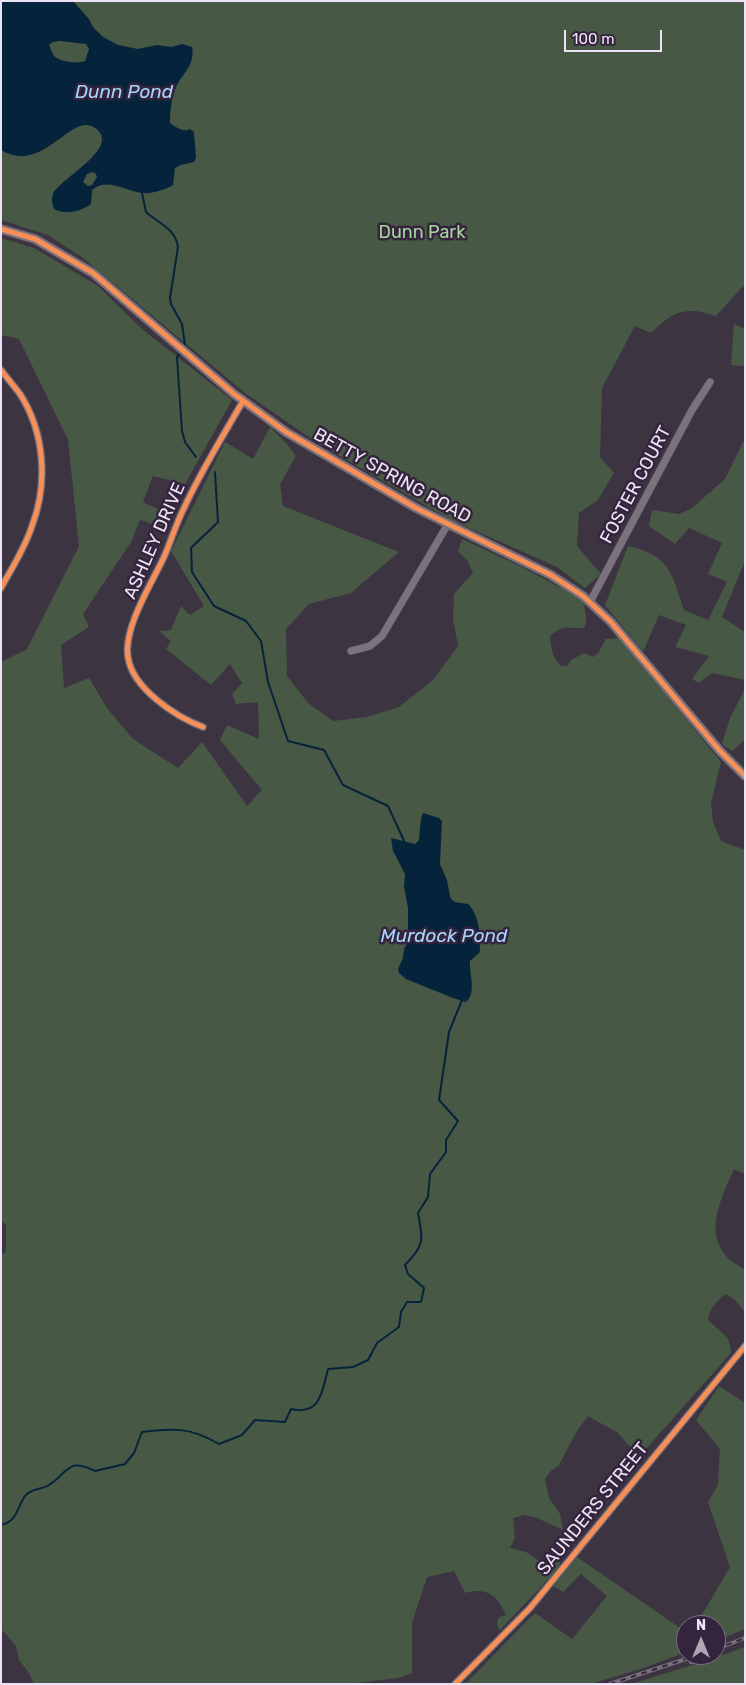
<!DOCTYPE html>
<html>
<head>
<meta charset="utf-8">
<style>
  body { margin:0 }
  #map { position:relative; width:746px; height:1685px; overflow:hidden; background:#3d3442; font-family:Rubik,sans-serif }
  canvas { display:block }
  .frame { position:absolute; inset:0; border:2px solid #ede3f4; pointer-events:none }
  .north { position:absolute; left:676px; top:1615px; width:50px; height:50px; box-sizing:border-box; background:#34243d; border:1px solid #7e7086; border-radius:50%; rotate:0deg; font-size:14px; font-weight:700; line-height:20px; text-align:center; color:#ede3f4 }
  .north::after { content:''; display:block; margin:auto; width:18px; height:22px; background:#afa6b6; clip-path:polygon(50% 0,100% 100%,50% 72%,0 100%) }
  .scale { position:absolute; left:564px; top:30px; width:98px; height:22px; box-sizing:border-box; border:2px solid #ede3f4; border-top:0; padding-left:6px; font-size:15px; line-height:18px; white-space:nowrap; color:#ede3f4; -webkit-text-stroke:4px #34243d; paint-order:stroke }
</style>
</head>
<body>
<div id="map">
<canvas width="746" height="1685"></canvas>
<div class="frame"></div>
<div class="north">N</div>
<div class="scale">100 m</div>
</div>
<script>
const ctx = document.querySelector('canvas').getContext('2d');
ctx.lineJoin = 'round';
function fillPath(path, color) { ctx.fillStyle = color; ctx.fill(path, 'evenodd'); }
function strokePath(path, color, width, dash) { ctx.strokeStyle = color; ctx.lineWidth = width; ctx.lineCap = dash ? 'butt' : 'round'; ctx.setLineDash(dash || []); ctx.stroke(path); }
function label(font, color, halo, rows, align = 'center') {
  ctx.font = font + ' Rubik,sans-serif'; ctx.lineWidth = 5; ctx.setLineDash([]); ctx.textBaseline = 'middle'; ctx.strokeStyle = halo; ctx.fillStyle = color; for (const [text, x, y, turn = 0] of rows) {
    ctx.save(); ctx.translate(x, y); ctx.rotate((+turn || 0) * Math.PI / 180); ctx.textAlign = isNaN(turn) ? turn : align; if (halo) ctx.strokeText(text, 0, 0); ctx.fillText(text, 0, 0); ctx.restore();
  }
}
const green = new Path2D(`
  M1,1H745V286H743L716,316C686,306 673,311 651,333L635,326L602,388L600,457L614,473L598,500L579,513L577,546L601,574L585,588L557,567L451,520L319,444L245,393L83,258L48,235L1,220Z
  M1,238L34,248L98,286L142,329L232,400L185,484L153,476L143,502L171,515L166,528L140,520L131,542L83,614L89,627L61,645L64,688L89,678L107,708L133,739L178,768L202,742L247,806L262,790L220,740L227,725L259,739L258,702L236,704L232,694L242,683L230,664L211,685L166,649L171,641L159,631L171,630L181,606L190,615L204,606L171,551L225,442L253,459L270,427L286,443L296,456L280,484L283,506L399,552L351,593L309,604L286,629L287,676L308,703L333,721L367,717L399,707L433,680L458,646L453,619L454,594L473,573L467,560L458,552L462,539L522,567L583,600C584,608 589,621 584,628C567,629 565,624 550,636C551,648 552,657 561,666H567L571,660L584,653L593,657L598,653L606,639L620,638L721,762L711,803L713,822L721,841L745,850V1174L734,1169C722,1196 703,1233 728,1258C733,1263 740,1266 745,1270V1312L735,1300L726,1294C717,1300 710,1308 708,1319C719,1333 731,1333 731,1353L645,1450L632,1449L618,1433L588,1416L577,1431L559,1465L551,1471L545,1479L549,1498L560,1514L563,1530L537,1518L525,1515L513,1518L515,1538L510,1548L526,1552L542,1563L549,1562L550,1557L554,1555L560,1557V1567L499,1631L497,1621L499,1617L506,1615C497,1595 487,1587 465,1593L454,1571L427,1577L412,1623V1673L399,1678L346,1684H34L29,1673L19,1660L16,1646L1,1629V1256L6,1251V1225L1,1221V662L27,649L79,546L68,440L19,339L1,335Z
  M734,324L745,329V366L731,365Z
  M743,442H745V561L722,617L745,632V680L712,673L699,683L692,679L709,656L675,647L686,625L659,615L643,652L605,605L628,546C670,555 672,574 684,610L708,620L727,582L708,574L722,543L689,528L675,544L649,526L652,510L679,514L692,508L725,479Z
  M745,689V739L732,751L722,744L730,718Z
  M719,1386L745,1403V1629L716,1641V1625H696L730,1567L708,1502L718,1485L720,1449L696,1420Z
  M577,1557L686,1632V1652L641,1669L590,1684H465L535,1613L572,1639L607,1596L581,1574L563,1592L552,1585Z
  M745,1647V1684H631L705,1661Z`);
const water = new Path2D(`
  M1,1H73L89,19L93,27L103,37L118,45L138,49L157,45L171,47L182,44L192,47C195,62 186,71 178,83C172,94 170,110 170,123C176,127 183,133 190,129L194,132L196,158L194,162L181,165L175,168L173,185C165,190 151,194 142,193C125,191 107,177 92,190L91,204C80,212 66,215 54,209C52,204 51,199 53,194C59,179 123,147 95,128C71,111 43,176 1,150ZM60,41L86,44L89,49L85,61C76,64 63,62 55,57C52,54 51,49 49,45L53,42ZM92,172L96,174L97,177L92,185L88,186L83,182L87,174Z
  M423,813L439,818L442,821L440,864L447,880L450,896L452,900L455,902L468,904C480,916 480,936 480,952L470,961C469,974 477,993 466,1002L453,998L406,979L399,973L398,969L403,958L404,949L408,942V908L404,887L405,874L393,851L391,838L415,844L419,840L421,818Z`);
const stream = new Path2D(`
  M142,193L146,212C158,223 176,229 178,247L170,298L171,304L182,324L185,345
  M180,353L177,357L182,431L185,442L196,457
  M215,472L218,522L191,548L192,572L214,606L246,621L261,641L268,682L288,741L324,750L343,785L388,806L405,843
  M1,1525C18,1521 17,1507 25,1496C31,1488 42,1490 49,1485C69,1472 67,1457 95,1471L125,1464L134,1453L142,1432C173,1428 190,1427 219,1444L242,1435L255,1420L285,1422L291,1409C321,1416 322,1391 328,1369L353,1367L368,1360L377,1343L399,1327L401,1312L407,1302H421L424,1288L408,1274L405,1265C425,1245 423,1240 418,1213L428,1197L430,1174L446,1152V1140L458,1121L439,1100L449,1032L462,1000`);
const minor = new Path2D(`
  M1,370C7,378 14,386 20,394C45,433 48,484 32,526C25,548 12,568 1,588
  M590,602L692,410L710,382
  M351,651L370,646L382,636L448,524
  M203,727C176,717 132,688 128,657C123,628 152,583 164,557C171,541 176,524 184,508C201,471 223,436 243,401
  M455,1684L530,1608L745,1346`);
const tertiary = new Path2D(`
  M1,229L35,239L93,273L234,394L286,432L416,508L551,575L583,596L611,622L720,751L745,776`);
const rail = new Path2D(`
  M716,1649L745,1638
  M691,1662L710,1655
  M610,1684L698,1655`);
const cycleway = new Path2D(`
  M1,229L35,239L93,273L234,394L286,432L416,508L551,575L583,596L611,622L720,751L745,776
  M1,370C7,378 14,386 20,394C45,433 48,484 32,526C25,548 12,568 1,588
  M203,727C176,717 132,688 128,657C123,628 152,583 164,557C171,541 176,524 184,508C201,471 223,436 243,401
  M455,1684L530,1608L745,1346`);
const parkNames = [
  ["Dunn Park",422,233]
];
const streetNames = [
  ["BETTY SPRING ROAD",392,476,29],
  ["FOSTER COURT",636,485,-62],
  ["ASHLEY DRIVE",155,541,-66],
  ["SAUNDERS STREET",593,1509,-51]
];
const waterNames = [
  ["Dunn Pond",124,93],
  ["Murdock Pond",444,937]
];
fillPath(green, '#475845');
fillPath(water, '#05243b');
strokePath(stream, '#05243b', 2);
strokePath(minor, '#59515d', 8);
strokePath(tertiary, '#59515d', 10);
strokePath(minor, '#7a737e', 7);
strokePath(tertiary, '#7a737e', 9);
strokePath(rail, '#77707a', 4);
strokePath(rail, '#34243d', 2, [5.5]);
strokePath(cycleway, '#f78f57', 5);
label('18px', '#a7d59e', '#34243d', parkNames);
label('18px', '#ede3f4', '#34243d', streetNames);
label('italic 19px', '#a6d5fb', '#34243d', waterNames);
</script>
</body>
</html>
